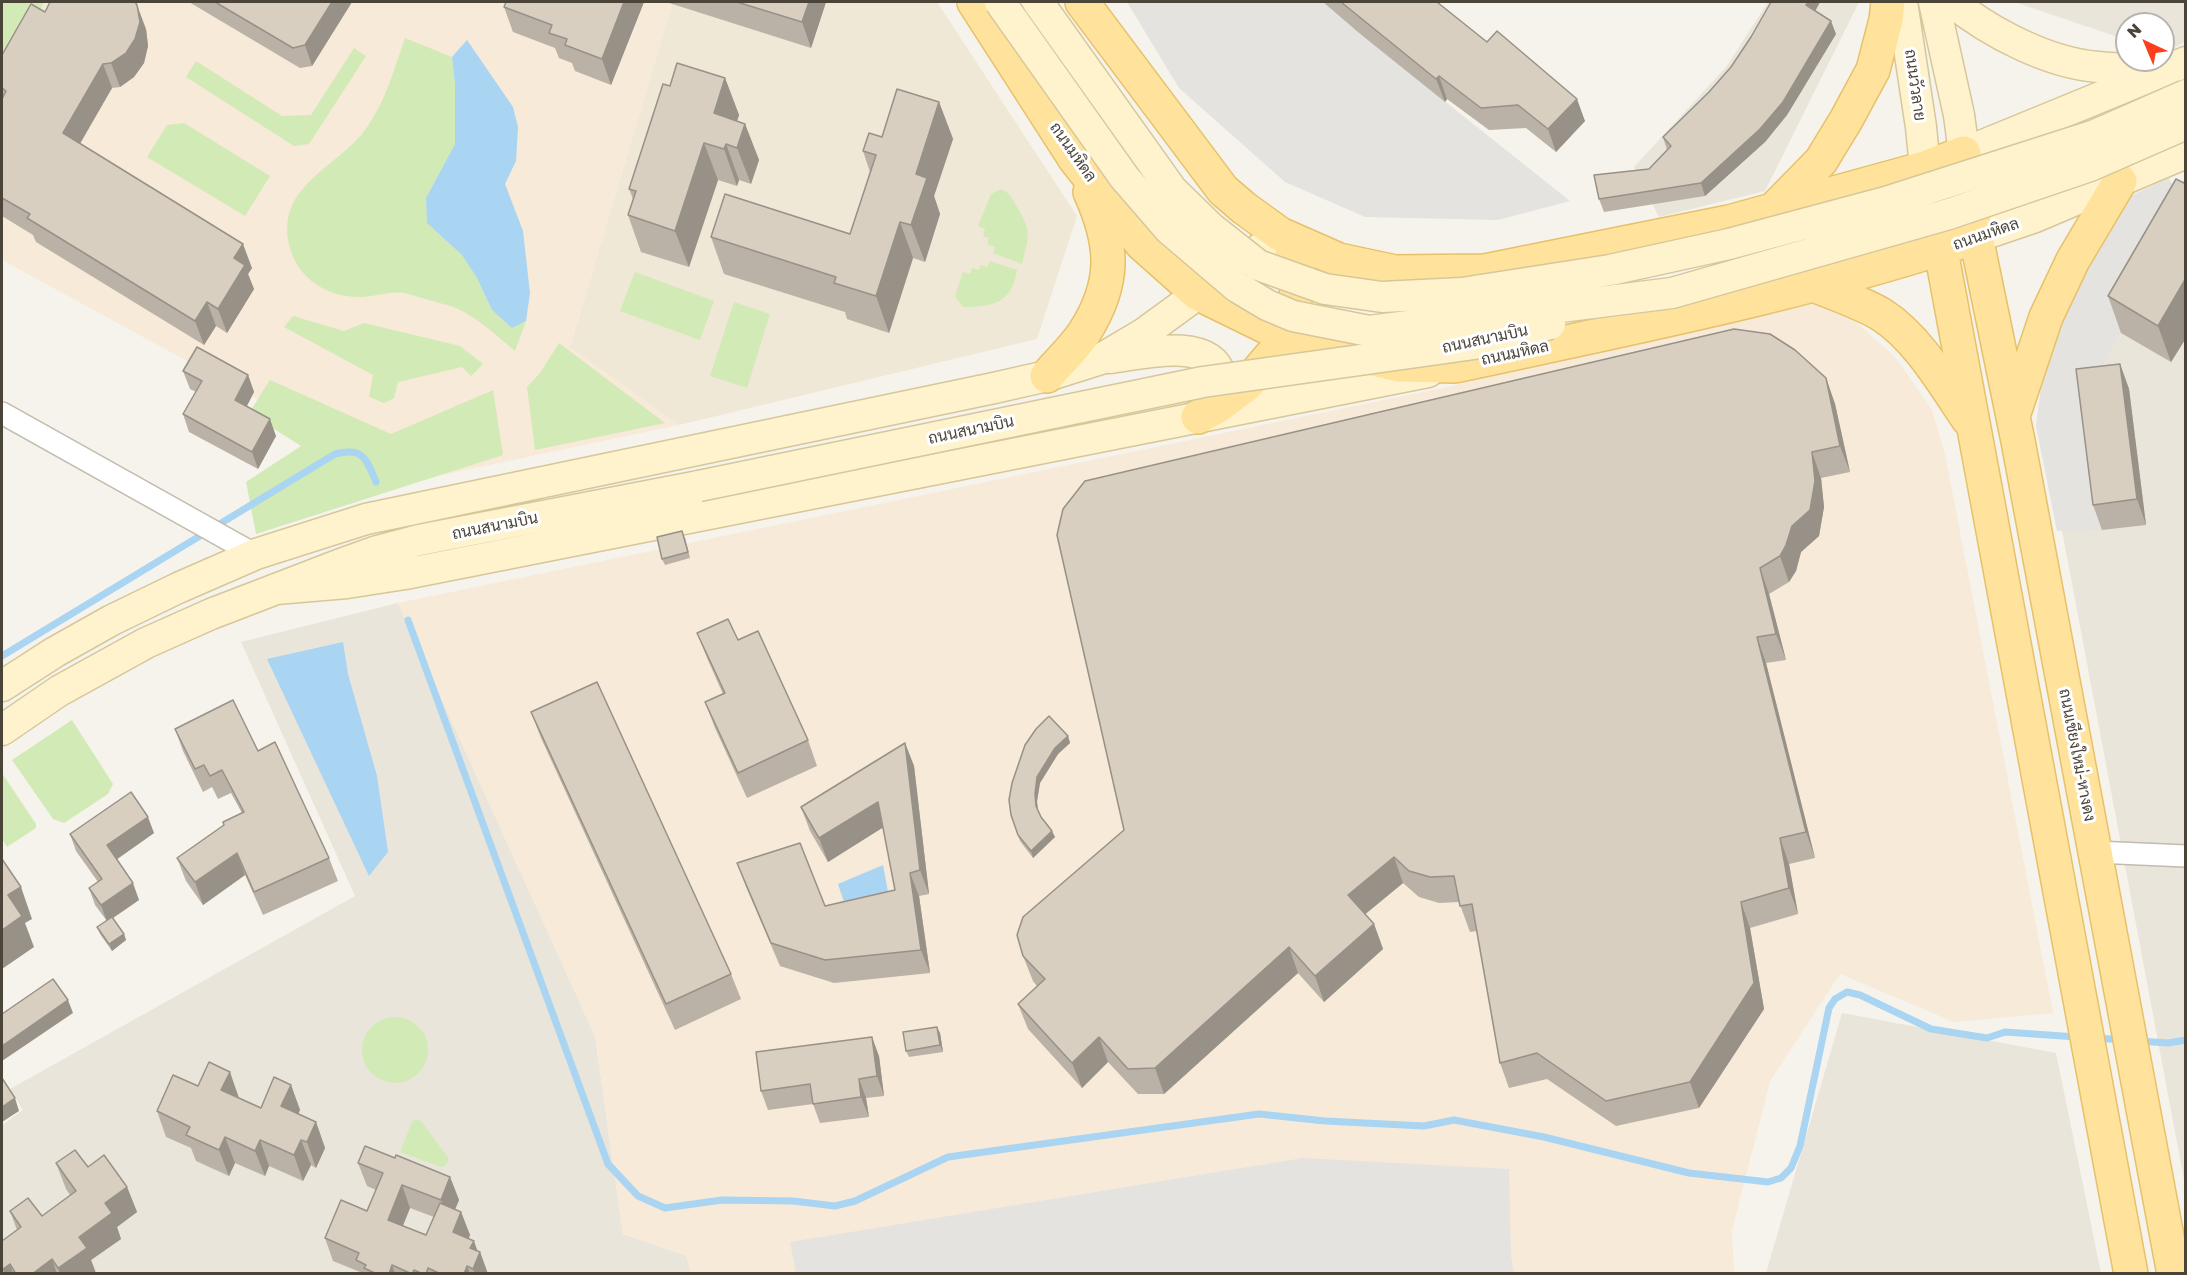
<!DOCTYPE html>
<html>
<head>
<meta charset="utf-8">
<style>
  body { margin:0 }
  #map { position:relative; width:2187px; height:1275px; overflow:hidden; background:#f6f3ec; font-family:"Golos Text",sans-serif }
  canvas { display:block }
  .frame { position:absolute; inset:0; border:3px solid #4b4439; pointer-events:none }
  .north { position:absolute; left:2115px; top:12px; width:60px; height:60px; box-sizing:border-box; background:#fff; border:2px solid #b7b4b0; border-radius:50%; rotate:316deg; font-size:16px; font-weight:700; line-height:24px; text-align:center; color:#4b4439 }
  .north::after { content:''; display:block; margin:auto; width:21px; height:27px; background:#fc3f1d; clip-path:polygon(50% 0,100% 100%,50% 72%,0 100%) }
</style>
</head>
<body>
<div id="map">
<canvas width="2187" height="1275"></canvas>
<div class="frame"></div>
<div class="north">N</div>
</div>
<script>
const ctx = document.querySelector('canvas').getContext('2d');
ctx.lineJoin = 'round';
function fillPath(path, color) { ctx.fillStyle = color; ctx.fill(path, 'evenodd'); }
function strokePath(path, color, width, dash) { ctx.strokeStyle = color; ctx.lineWidth = width; ctx.lineCap = dash ? 'butt' : 'round'; ctx.setLineDash(dash || []); ctx.stroke(path); }
function label(font, color, halo, rows, align = 'center') {
  ctx.font = font + ' "Golos Text",Sarabun,sans-serif'; ctx.lineWidth = 6; ctx.setLineDash([]); ctx.textBaseline = 'middle'; ctx.strokeStyle = halo; ctx.fillStyle = color; for (const [text, x, y, turn = 0] of rows) {
    ctx.save(); ctx.translate(x, y); ctx.rotate((+turn || 0) * Math.PI / 180); ctx.textAlign = isNaN(turn) ? turn : align; if (halo) ctx.strokeText(text, 0, 0); ctx.fillText(text, 0, 0); ctx.restore();
  }
}
const residential = new Path2D(`
  M1768,2H1859L1765,191L1659,217L1634,167L1726,67Z
  M2014,2H2185V42L2164,53L2163,24H2127V40Z
  M2185,180V1185L2049,461L2138,203Z
  M398,603L595,1036L623,1234L687,1256L691,1273L2,1274V1125L23,1110L10,1089L355,896L241,642Z
  M1842,1013L2056,1053L2101,1273H1766Z`);
const commercial = new Path2D(`
  M44,2H673L570,346L679,425L409,482L2,260V87Z
  M1805,296L1847,314L1896,358L1932,410L1945,454L2053,1013L1954,1022L1840,974L1770,1081L1732,1231L1734,1273H691L686,1256L623,1234L595,1036L398,603L1457,385Z`);
const education = new Path2D(`
  M673,2H937L1077,216L1037,339L679,425L570,347Z`);
const green = new Path2D(`
  M2,2H44L2,87Z
  M405,38L452,57L455,84V144L426,198L427,223L462,255L477,278L492,310L512,328L526,321L515,351C496,335 478,318 456,308C446,304 435,302 425,299C418,297 411,294 404,293C391,291 376,296 363,297C330,298 299,281 290,248C274,186 335,170 365,130C385,103 394,70 405,38Z
  M354,48L366,56L309,144L294,146L186,77L196,61L282,116L311,115Z
  M184,123L270,176L245,216L147,157L167,125Z
  M1002,189C1010,194 1013,199 1017,207C1032,232 1029,236 1022,264L993,253L995,247L987,244L989,238L983,236L985,229L978,226L991,194Z
  M990,261L1017,270C1012,303 993,307 963,307L955,296L963,272L970,274L972,268L979,270L980,265L987,267Z
  M635,272L714,301L700,340L620,311Z
  M734,302L770,314L747,388L710,376Z
  M293,316L344,331L364,323L460,346L483,364L471,376L462,367L398,382L394,398L384,403L369,397L373,375L284,327Z
  M559,343L665,423L535,450L527,387L540,373Z
  M270,380L391,434L493,390L503,455L256,534L246,482L301,446L249,413Z
  M72,720L113,784L108,794L64,823L53,819L12,760Z
  M2,773L36,824V828L7,847L2,839Z
  M362 1050a33 33 0 1 1 66 0a33 33 0 1 1-66 0Z
  M416,1119L421,1121L449,1159L446,1165L441,1167L400,1152L412,1122Z`);
const parking = new Path2D(`
  M1127,2H1323L1359,33L1570,201L1498,220L1365,217L1285,182L1179,88Z
  M2169,178L2185,208V223L2085,395L2102,530L2057,531L2036,426L2045,355L2085,269L2132,195Z
  M1303,1158L1509,1169L1511,1256L1514,1273L796,1274L790,1242Z`);
const water = new Path2D(`
  M467,40L513,107L518,127L516,161L505,184L523,231L530,293L526,321L512,328L492,310L477,278L462,255L427,223L426,198L455,144V84L452,57Z
  M343,642L348,674L377,776L388,852L369,876L267,659Z
  M883,865L889,897L847,911L838,884Z`);
const stream = new Path2D(`
  M408,620L608,1164L638,1196L665,1208L722,1200L793,1201L835,1206L855,1201L948,1157L1259,1114L1325,1121L1424,1126L1454,1120L1544,1137L1689,1173L1768,1182L1781,1178L1791,1168L1800,1146L1829,1008L1835,999L1847,992L1860,995L1931,1029L1987,1038L2005,1032L2077,1037
  M2,656L335,454C363,447 366,458 376,482
  M2097,1038L2122,1040
  M2139,1041L2168,1043L2186,1040`);
const minor = new Path2D(`
  M2,413L254,554
  M2095,852L2186,856`);
const secondary = new Path2D(`
  M1902,2L1921,127L1925,168
  M1934,2L1959,115L1964,153L2186,62
  M1952,2C1991,33 2048,63 2098,67C2118,69 2138,69 2158,70
  M1976,237L2035,217L2186,153
  M1110,358C1142,354 1208,336 1221,375C1224,385 1223,393 1219,403
  M276,589L347,583L405,574L1428,372
  M2,686L55,652L112,620L178,588L256,554L366,519L994,388L1047,376L1101,359L1143,334L1280,234
  M2,730L59,691L146,643L211,614L341,564L374,552L419,540L699,486`);
const primary = new Path2D(`
  M974,2L1075,159L1142,244L1197,293L1287,337L1305,343L1398,365L1455,366C1629,328 1806,294 1976,237
  M1082,2L1223,190L1244,208L1280,234L1339,260L1395,272L1485,271L1729,222L1925,168L1964,153L1976,237L2018,441L2174,1274
  M1774,209L1821,161L1846,120L1873,70L1886,20L1888,2
  M1937,229L2131,1274
  M1814,285C1835,294 1863,303 1882,315C1918,338 1944,384 1968,419
  M1047,376C1059,362 1074,348 1084,333C1116,283 1114,245 1090,192
  M2014,413L2046,317L2073,260L2120,181
  M1198,417L1218,406L1247,384L1287,337L1300,277L1292,251`);
const secondaryBridge = new Path2D(`
  M1000,2L1124,177L1169,229L1237,287L1267,305L1293,316L1369,331L1672,293L1949,214L2090,166L2186,124
  M1038,2L1172,190L1211,228L1258,265L1325,289L1382,297L1462,293L1610,270L1729,244L1886,202L2095,135L2186,95
  M699,486L1203,382L1474,344L1550,324`);
const wall = new Path2D(`
  M189,2H352L312,66L300,68Z
  M644,2L611,85L575,71L572,63L559,58L555,48L513,32L504,7Z
  M666,2H826L811,48Z
  M1323,2H1437L1585,121L1556,152L1526,128L1489,130L1447,99L1445,102L1359,33Z
  M1771,2H1820L1815,11L1836,34L1787,115L1765,142L1705,196L1604,212L1599,199L1649,169L1667,150L1663,137L1709,92L1731,67L1751,37Z
  M45,12L146,29L148,46L144,63L134,77L120,87L112,88L80,144L252,268L248,274L254,289L227,333L216,326L204,345L36,242L33,235L2,216V55Z
  M725,78L739,115L737,121L745,124L759,160L751,184L739,180L737,186L718,180L689,267L641,252L628,215L633,199L629,189L670,86Z
  M939,102L953,139L934,196L940,214L925,262L913,258L889,333L847,319L845,312L724,274L711,237L850,234L870,172L863,151L882,137Z
  M2186,184V338L2171,362L2121,333L2108,296Z
  M2120,364L2129,389L2146,525L2102,530L2093,505Z
  M183,371L248,375L254,392L247,406L276,436L258,469L189,432L183,414L196,392L190,389Z
  M1826,378L1835,404L1850,472L1821,478L1824,507L1819,536L1801,552L1796,571L1789,582L1769,594L1786,660L1766,663L1815,858L1789,864L1798,914L1750,928L1764,1009L1699,1108L1616,1126L1547,1079L1509,1088L1500,1063L1477,931L1470,932L1459,902L1439,903L1419,897L1403,883L1365,914L1374,924L1383,949L1324,1002L1298,973L1164,1094H1138L1108,1062L1082,1088L1028,1029L1018,1004L1037,986L1033,981L1023,956Z
  M685,537L690,558L665,565L662,559Z
  M697,633L808,740L817,766L747,798L715,728L705,702L723,694L707,658Z
  M531,712L731,974L741,999L675,1030L541,738Z
  M175,729L258,751L329,858L338,881L263,915L245,875L203,905L186,881L177,858L242,813L231,793L218,799L212,787L203,792L183,751Z
  M1068,736L1070,743L1058,754L1040,783L1037,801L1038,811L1041,817L1055,837L1033,858L1020,841L1011,815Z
  M905,743L914,766L929,894L919,896L930,973L834,983L780,966L746,887L737,863L825,906L895,890L883,827L828,862L810,831L801,807Z
  M154,833L117,859L139,900L113,918L124,934L126,940L112,951L100,934L97,927L107,921L95,905L89,888L98,882L76,851L70,834Z
  M940,1033L943,1052L909,1057L906,1051Z
  M879,1056L884,1096L866,1098L869,1117L820,1123L813,1104L768,1110L761,1091Z
  M291,1085L300,1110L298,1114L316,1122L325,1148L316,1168L311,1165L303,1181L269,1166L265,1176L235,1163L229,1176L196,1161L191,1148L166,1137L157,1111L198,1086L239,1098L261,1108Z
  M395,1158L450,1177L459,1200L455,1210L461,1212L470,1235L468,1239L477,1251L480,1252L488,1274H360V1272L333,1261L325,1238L367,1211L376,1190L367,1186L358,1163ZM410,1208L434,1217L426,1235L403,1226Z
  M56,1163L88,1167L127,1187L137,1212L117,1227L121,1239L91,1260L96,1274H2V1241L17,1230L10,1211L42,1216L70,1195L66,1189Z`);
const shadedWall = new Path2D(`
  M332,2H352L312,66L305,45Z
  M624,2H644L611,85L602,59Z
  M809,2H826L811,48L802,22Z
  M1808,2H1820L1811,19L1806,5Z
  M137,5L146,29L148,46L144,63L134,77L120,87L111,63Z
  M1831,21L1836,34L1787,115L1765,142L1705,196L1701,183Z
  M103,64L112,88L72,157L63,133Z
  M1439,76L1447,99L1445,102L1436,79Z
  M725,78L739,115L729,145L726,144L739,180L737,186L724,149L714,113Z
  M1577,99L1585,121L1556,152L1548,129Z
  M939,102L953,139L934,196L940,214L925,262L911,225L916,174Z
  M745,124L759,160L751,184L737,148Z
  M704,143L718,180L689,267L675,231Z
  M900,222L913,258L889,333L876,296Z
  M243,244L252,268L248,274L254,289L227,333L218,309L234,258Z
  M2186,278V338L2171,362L2158,326Z
  M207,302L216,326L204,345L195,321Z
  M2120,364L2129,389L2146,525L2137,499Z
  M248,375L254,392L241,417L235,400Z
  M1826,378L1835,404L1850,472L1840,446Z
  M270,419L276,436L258,469L252,452Z
  M1812,452L1821,478L1824,507L1819,536L1801,552L1796,571L1789,582L1780,556Z
  M1760,568L1769,594L1786,660L1776,634Z
  M1757,637L1766,663L1815,858L1806,832Z
  M1068,736L1070,743L1058,754L1040,783L1037,801L1038,813L1036,806L1035,794L1037,777L1055,748Z
  M905,743L914,766L929,894L920,870Z
  M878,802L887,825L828,862L819,838Z
  M148,817L154,833L113,862L107,845Z
  M1052,831L1055,837L1033,858L1031,851Z
  M1780,838L1789,864L1798,914L1789,888Z
  M237,853L245,875L203,905L195,882Z
  M1394,857L1403,883L1357,921L1348,895Z
  M910,873L919,896L930,973L921,950Z
  M133,883L139,900L107,922L101,905Z
  M21,887L32,919L25,923L34,947L2,969V930L8,895Z
  M1741,902L1750,928L1764,1009L1699,1108L1690,1082Z
  M1374,924L1383,949L1324,1002L1315,976Z
  M124,934L126,940L112,951L109,944Z
  M1289,947L1298,973L1164,1094L1155,1068Z
  M68,1000L73,1013L2,1061V1046Z
  M937,1027L940,1033L943,1052L940,1045Z
  M872,1037L879,1056L884,1096L877,1076Z
  M1099,1037L1108,1062L1082,1088L1072,1063Z
  M230,1072L239,1098L221,1090Z
  M859,1079L866,1098L869,1117L861,1097Z
  M291,1085L300,1110L290,1132L281,1106Z
  M15,1098L19,1111L2,1122V1107Z
  M316,1122L325,1148L316,1168L307,1142Z
  M225,1137L235,1163L229,1176L219,1150Z
  M260,1140L269,1166L265,1176L255,1151Z
  M301,1140L311,1165L303,1181L294,1155Z
  M450,1177L459,1200L449,1223L441,1200Z
  M402,1185L410,1208L396,1242L388,1220Z
  M127,1187L137,1212L117,1227L121,1239L91,1260L96,1273L60,1274L58,1268L79,1237L105,1203Z
  M461,1212L470,1235L462,1255L453,1232Z
  M474,1241L479,1255L480,1252L488,1274H475L473,1269L470,1248Z
  M52,1259L57,1274H32Z
  M10,1264L13,1274H5L3,1269Z
  M392,1265L395,1274H389Z
  M467,1266L470,1274H464Z`);
const building = new Path2D(`
  M50,2H135L137,5L140,22L135,39L126,53L111,63L103,64L63,133L243,244L234,258L245,265L218,309L207,302L195,321L27,218L30,214L2,198V99L6,91L2,88V55L31,4L45,12Z
  M215,2H332L305,45L293,48Z
  M506,2H624L602,59L565,45L567,39L549,33L552,25L504,7Z
  M737,2H809L802,22Z
  M1341,2H1437L1487,42L1497,31L1577,99L1548,129L1518,105L1481,108L1439,76L1436,79Z
  M1771,2H1808L1806,5L1831,21L1783,102L1760,129L1701,183L1599,199L1594,175L1649,169L1671,146L1663,137L1709,92L1731,67L1751,37Z
  M677,63L725,78L714,113L745,124L737,148L726,144L724,149L704,143L675,231L628,215L636,191L629,189L663,84L670,86Z
  M897,89L939,102L916,174L927,178L911,225L900,222L876,296L834,283L836,277L711,237L725,194L850,234L876,155L863,151L869,133L882,137Z
  M2176,179L2186,184V278L2158,326L2108,296Z
  M1734,329L1770,334L1795,350L1826,378L1840,446L1812,452L1815,481L1810,510L1792,526L1786,545L1780,556L1760,568L1776,634L1757,637L1806,832L1780,838L1789,888L1741,902L1754,983L1690,1082L1606,1101L1537,1053L1500,1063L1472,904L1460,906L1454,876L1430,877L1409,871L1394,857L1348,895L1374,924L1315,976L1289,947L1155,1068L1128,1069L1099,1037L1072,1063L1018,1004L1045,979L1023,956L1017,935L1023,917L1124,830L1057,535L1063,509L1085,481Z
  M197,347L248,375L235,400L270,419L252,452L183,414L202,381L183,371Z
  M2120,364L2137,499L2093,505L2076,369Z
  M682,531L688,552L662,559L657,537Z
  M728,619L738,640L758,631L808,740L738,773L705,702L725,693L697,633Z
  M597,682L731,974L666,1004L531,712Z
  M233,700L258,751L275,742L329,858L254,892L237,853L195,882L177,858L224,825L223,822L244,812L222,770L210,776L204,765L195,769L175,729Z
  M1049,716L1068,736L1055,748L1037,777L1035,794L1036,806L1041,817L1052,831L1031,851L1018,835L1011,815L1009,800L1012,783L1025,745L1036,729Z
  M905,743L920,870L910,873L921,950L825,960L771,943L737,863L800,843L825,906L895,890L878,802L819,838L801,807Z
  M131,792L148,817L107,845L133,883L101,905L89,888L102,879L70,834Z
  M2,859L21,887L8,895L22,916L2,930Z
  M112,917L124,934L109,944L97,927Z
  M53,979L68,1000L2,1046V1014Z
  M937,1027L940,1045L906,1051L903,1032Z
  M872,1037L877,1076L859,1079L861,1097L813,1104L810,1084L761,1091L756,1052Z
  M209,1062L230,1072L221,1090L261,1108L274,1077L291,1085L281,1106L316,1122L307,1142L301,1140L294,1155L260,1140L255,1151L225,1137L219,1150L186,1135L190,1127L157,1111L173,1075L198,1086Z
  M2,1078L15,1098L2,1107Z
  M365,1146L395,1158L396,1155L450,1177L441,1200L402,1185L388,1220L426,1235L440,1203L461,1212L453,1232L474,1241L470,1248L480,1252L473,1269L467,1266L464,1274H441L428,1268L426,1274H423L414,1270L412,1274L392,1265L389,1274H377L364,1268L366,1265L356,1260L359,1253L325,1238L341,1200L367,1211L383,1173L358,1163Z
  M75,1150L88,1167L104,1155L127,1187L105,1203L112,1213L79,1237L87,1248L58,1268L52,1259L32,1274H16L10,1264L3,1269L2,1267V1241L21,1227L10,1211L28,1198L42,1216L76,1191L56,1163Z`);
const streetNames = [
  ["ถนนวัวลาย",1915,85,82],
  ["ถนนมหิดล",1073,152,55],
  ["ถนนมหิดล",1986,234,-19],
  ["ถนนสนามบิน",1485,339,-12],
  ["ถนนมหิดล",1515,353,-12],
  ["ถนนสนามบิน",971,430,-12],
  ["ถนนสนามบิน",495,526,-11],
  ["ถนนเชียงใหม่-หางดง",2077,755,79]
];
fillPath(residential, '#eae5da');
fillPath(commercial, '#f7ead8');
fillPath(education, '#efe8d6');
fillPath(green, '#d2eab5');
fillPath(parking, '#e5e3e0');
fillPath(water, '#a9d4f2');
strokePath(stream, '#a9d4f2', 7);
strokePath(minor, '#c2bbae', 24);
strokePath(secondary, '#d6c79b', 33);
strokePath(primary, '#e6c16a', 36);
strokePath(minor, '#fff', 21);
strokePath(secondary, '#fff3cd', 30);
strokePath(primary, '#ffe39c', 33);
strokePath(secondaryBridge, '#d6c79b', 33, []);
strokePath(secondaryBridge, '#fff3cd', 30);
fillPath(wall, '#bab2a6');
fillPath(shadedWall, '#979187');
fillPath(building, '#d8cfc1');
strokePath(building, '#979187', 1.5);
label('16px', '#4b4439', '#fff', streetNames);
</script>
</body>
</html>
